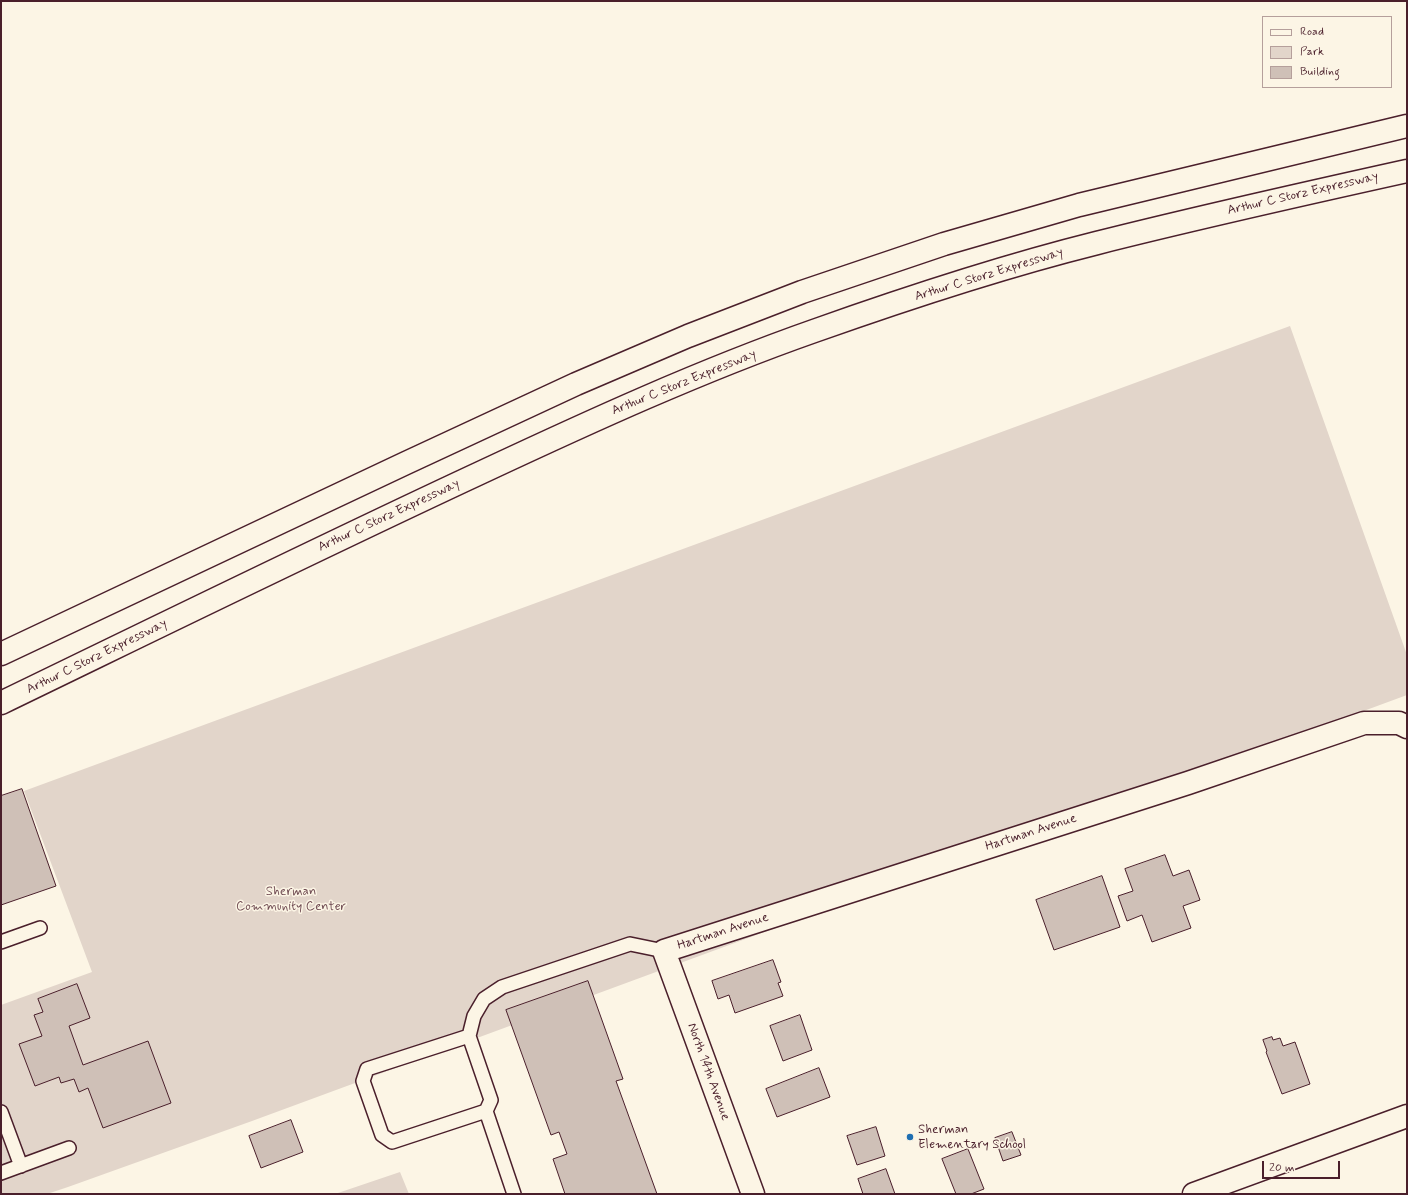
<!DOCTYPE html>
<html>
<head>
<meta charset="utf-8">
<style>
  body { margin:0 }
  #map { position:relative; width:1408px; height:1195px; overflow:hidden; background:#fcf5e5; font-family:Mynerve,sans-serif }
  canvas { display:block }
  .frame { position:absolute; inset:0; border:2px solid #4a1f2b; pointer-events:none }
  .legend { position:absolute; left:1262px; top:16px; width:130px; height:72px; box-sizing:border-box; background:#fcf5e5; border:1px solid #b59f9b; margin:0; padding:5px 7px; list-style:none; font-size:12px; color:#4a1f2b }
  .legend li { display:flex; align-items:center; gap:8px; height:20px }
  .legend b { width:20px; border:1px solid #b59f9b }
  .scale { position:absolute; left:1262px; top:1161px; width:78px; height:18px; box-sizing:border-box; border:2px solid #4a1f2b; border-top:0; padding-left:5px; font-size:12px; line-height:14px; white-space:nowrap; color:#4a1f2b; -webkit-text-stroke:3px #fcf5e5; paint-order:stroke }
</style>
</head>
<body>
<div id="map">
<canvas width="1408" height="1195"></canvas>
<div class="frame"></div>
<ul class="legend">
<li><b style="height:5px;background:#fcf5e5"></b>Road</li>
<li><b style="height:11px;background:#e2d5ca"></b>Park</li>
<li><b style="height:11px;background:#cfc0b7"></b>Building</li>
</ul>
<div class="scale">20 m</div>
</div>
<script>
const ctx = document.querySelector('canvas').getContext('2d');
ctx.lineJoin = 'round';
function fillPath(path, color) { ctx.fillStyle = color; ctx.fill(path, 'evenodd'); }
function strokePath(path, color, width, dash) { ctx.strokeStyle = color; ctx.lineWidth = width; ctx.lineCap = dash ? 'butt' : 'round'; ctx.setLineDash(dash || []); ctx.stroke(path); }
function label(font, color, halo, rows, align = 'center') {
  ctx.font = font + ' Mynerve,sans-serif'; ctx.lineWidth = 3; ctx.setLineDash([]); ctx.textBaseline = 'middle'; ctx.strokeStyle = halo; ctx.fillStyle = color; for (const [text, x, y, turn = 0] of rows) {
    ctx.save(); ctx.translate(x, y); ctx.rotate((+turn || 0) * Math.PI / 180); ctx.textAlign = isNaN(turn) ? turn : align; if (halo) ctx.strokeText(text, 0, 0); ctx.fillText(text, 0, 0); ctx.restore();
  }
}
const green = new Path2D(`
  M1290,326L1407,655V695L252,1121L68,1187L47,1194H1V1005L92,972L24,791Z
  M400,1172L409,1194H335Z`);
const building = new Path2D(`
  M22,789L56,886L1,905V796Z
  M1165,855L1173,876L1189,870L1200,900L1183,906L1191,928L1152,942L1142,915L1127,921L1118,896L1133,891L1125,869Z
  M1102,876L1120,927L1054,950L1036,900Z
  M773,960L781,982L778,983L783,996L735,1013L729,995L718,999L712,981Z
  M588,981L623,1079L616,1081L657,1194H565L553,1159L567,1154L559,1132L551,1135L506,1010Z
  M77,984L90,1018L69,1026L83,1065L148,1041L171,1103L103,1128L88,1088L79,1092L74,1079L61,1083L59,1077L35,1086L19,1044L42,1036L34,1015L43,1012L38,999Z
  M800,1015L812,1050L783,1061L770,1026Z
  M1272,1037L1273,1040L1280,1038L1283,1046L1295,1042L1310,1084L1282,1094L1266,1052L1267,1051L1263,1040Z
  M819,1068L830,1097L777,1117L766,1089Z
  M291,1120L303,1152L261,1168L249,1136Z
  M876,1127L885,1156L857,1165L847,1136Z
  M1012,1132L1021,1155L1003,1161L995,1138Z
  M968,1149L984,1189L971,1194H956L942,1159Z
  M886,1169L895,1194H863L858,1179Z`);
const lane = new Path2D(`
  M1,942L40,928
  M469,1036L367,1069L363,1081L382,1135L392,1142L486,1111L491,1100L469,1036L474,1016L484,999L502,987L630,944L664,951
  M486,1111L514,1194
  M1,1112L21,1166
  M1,1173L69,1148`);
const street = new Path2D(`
  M753,1194L664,951L1188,783L1364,723H1399L1407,727`);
const secondary = new Path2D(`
  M1194,1194L1407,1116`);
const highway = new Path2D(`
  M1,654L406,463L576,384L688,336L802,292L944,244L1079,205L1407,126
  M1,703C160,626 319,548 480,473C589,422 700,371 814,331C907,298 1001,267 1097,243C1200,217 1303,194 1407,171`);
const markers = [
  [910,1137,4,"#1f6fb2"]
];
const streetNames = [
  ["Arthur C Storz Expressway",1303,194,-13],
  ["Arthur C Storz Expressway",989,275,-17],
  ["Arthur C Storz Expressway",684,383,-22],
  ["Arthur C Storz Expressway",389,516,-25],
  ["Arthur C Storz Expressway",97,657,-26],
  ["Hartman Avenue",1031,833,-18],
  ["Hartman Avenue",723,932,-18],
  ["North 14th Avenue",708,1072,70]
];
const parkNames = [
  ["Sherman",291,892],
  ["Community Center",291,907]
];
const poiNames = [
  ["Sherman",918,1130],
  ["Elementary School",918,1145]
];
fillPath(green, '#e2d5ca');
fillPath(building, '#cfc0b7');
strokePath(building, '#4a1f2b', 1);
strokePath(lane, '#4a1f2b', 16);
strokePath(street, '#4a1f2b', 25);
strokePath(secondary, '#4a1f2b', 25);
strokePath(highway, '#4a1f2b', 25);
strokePath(lane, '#fcf5e5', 13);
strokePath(street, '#fcf5e5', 22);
strokePath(secondary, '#fcf5e5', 22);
strokePath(highway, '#fcf5e5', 22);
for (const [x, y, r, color] of markers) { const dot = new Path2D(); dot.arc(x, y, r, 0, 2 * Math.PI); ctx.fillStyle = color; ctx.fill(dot); strokePath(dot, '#fcf5e5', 1.5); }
label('13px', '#4a1f2b', '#fcf5e5', streetNames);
label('13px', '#704c53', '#fcf5e5', parkNames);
label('13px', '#4a1f2b', '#fcf5e5', poiNames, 'left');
</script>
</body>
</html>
